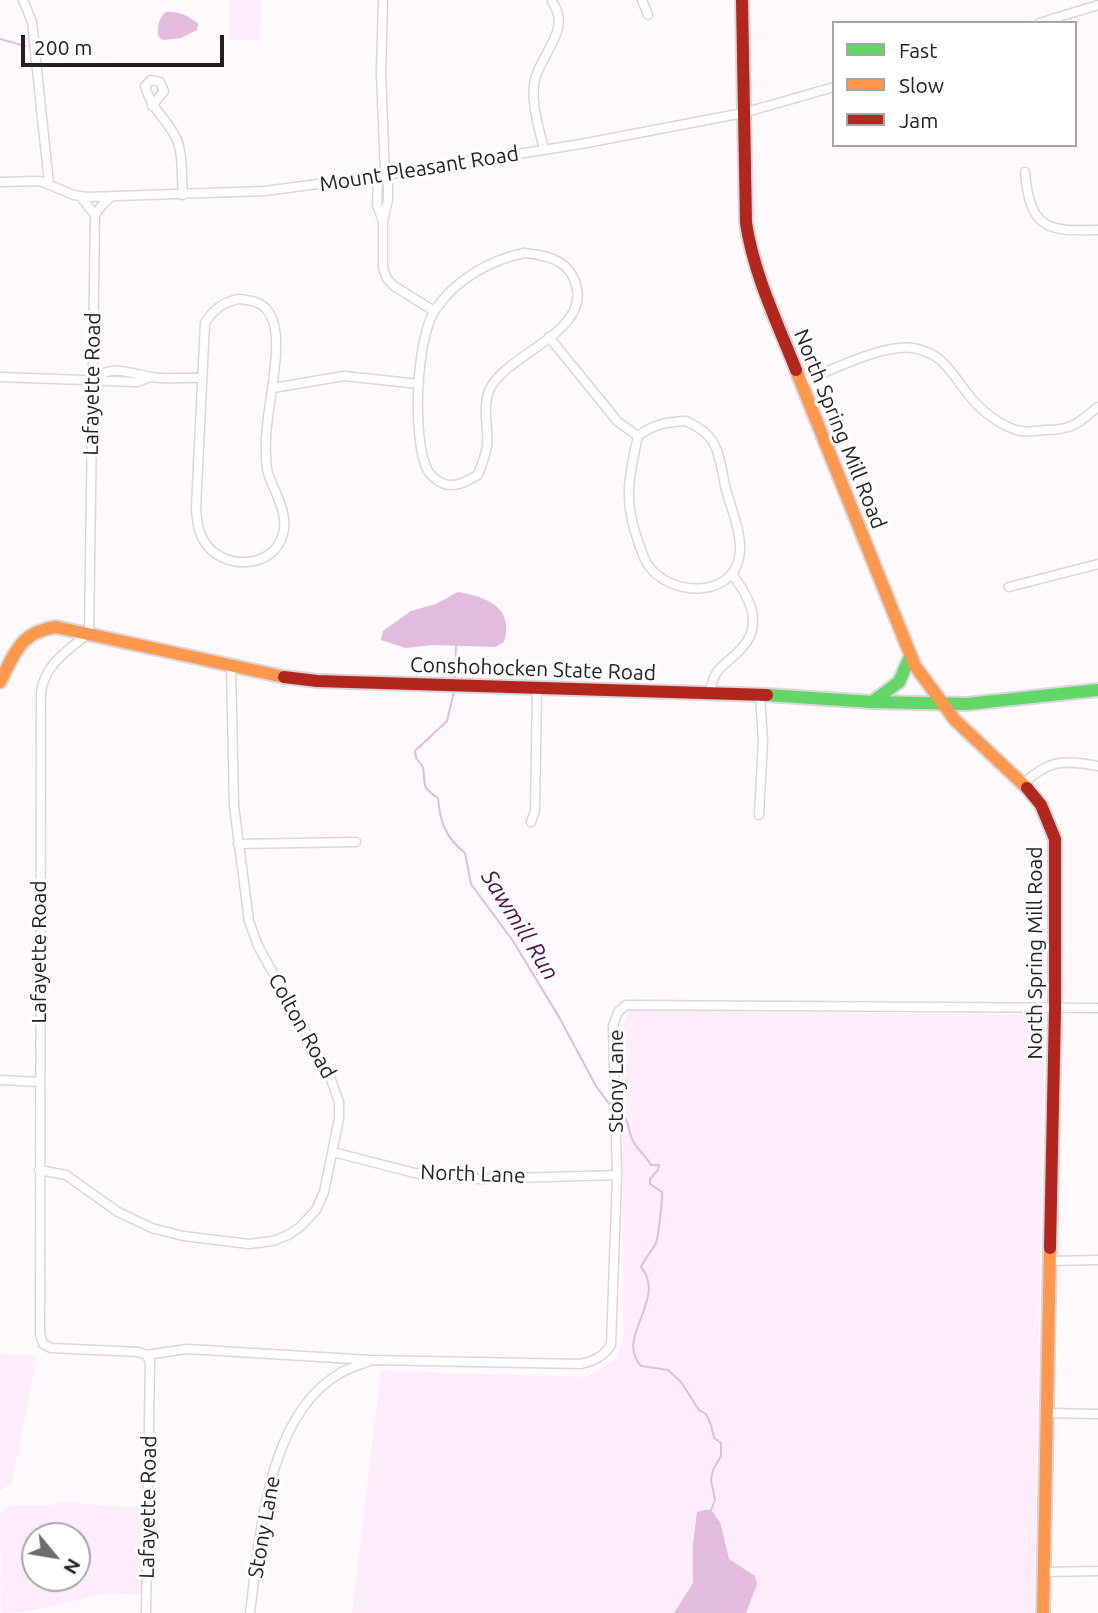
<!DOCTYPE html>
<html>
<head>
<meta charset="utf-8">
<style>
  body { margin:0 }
  #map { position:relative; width:1098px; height:1613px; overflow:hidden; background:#fef9fd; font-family:Ubuntu,sans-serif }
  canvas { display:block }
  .legend { position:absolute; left:832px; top:21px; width:245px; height:126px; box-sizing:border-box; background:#fff; border:2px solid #a7a6a7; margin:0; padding:9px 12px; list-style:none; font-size:21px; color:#222022 }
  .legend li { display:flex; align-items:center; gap:14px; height:35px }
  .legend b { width:35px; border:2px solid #a7a6a7 }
  .north { position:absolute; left:21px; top:1522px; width:70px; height:70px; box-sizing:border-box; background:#fff; border:2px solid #a7a6a7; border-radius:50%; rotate:120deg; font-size:19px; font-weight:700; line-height:28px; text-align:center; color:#222022 }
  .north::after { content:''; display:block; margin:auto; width:24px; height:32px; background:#6f6c6f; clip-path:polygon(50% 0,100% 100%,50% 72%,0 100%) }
  .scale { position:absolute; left:21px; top:35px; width:203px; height:32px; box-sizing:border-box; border:4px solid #222022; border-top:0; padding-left:9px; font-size:21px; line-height:24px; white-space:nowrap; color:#222022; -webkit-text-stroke:5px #fff; paint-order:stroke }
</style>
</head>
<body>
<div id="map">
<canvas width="1098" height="1613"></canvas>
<ul class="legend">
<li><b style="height:9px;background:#63d668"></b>Fast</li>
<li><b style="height:9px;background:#ff974d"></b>Slow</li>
<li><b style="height:9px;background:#b3261e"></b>Jam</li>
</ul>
<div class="north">N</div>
<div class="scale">200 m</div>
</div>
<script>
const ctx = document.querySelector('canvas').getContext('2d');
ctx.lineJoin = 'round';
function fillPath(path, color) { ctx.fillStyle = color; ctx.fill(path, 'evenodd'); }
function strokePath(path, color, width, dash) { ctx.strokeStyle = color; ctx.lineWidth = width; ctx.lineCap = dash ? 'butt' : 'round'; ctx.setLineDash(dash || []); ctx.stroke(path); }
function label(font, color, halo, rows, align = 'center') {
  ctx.font = font + ' Ubuntu,sans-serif'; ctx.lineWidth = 6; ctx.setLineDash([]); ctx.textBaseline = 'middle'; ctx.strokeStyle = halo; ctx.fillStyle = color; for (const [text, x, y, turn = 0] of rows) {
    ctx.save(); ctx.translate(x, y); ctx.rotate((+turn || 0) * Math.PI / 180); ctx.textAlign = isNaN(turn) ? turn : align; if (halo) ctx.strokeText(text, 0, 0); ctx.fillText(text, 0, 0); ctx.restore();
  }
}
const green = new Path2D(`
  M230,0H261L260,40H230Z
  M629,1010L1045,1015L1034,1613H352L381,1371L587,1377L616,1359L623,1336L622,1027Z
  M0,1354L37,1355L12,1484L0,1490Z
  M59,1502L143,1508L141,1595L107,1593L30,1611L1,1613L0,1515L8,1505L49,1506ZM35,1536H77V1578H35Z`);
const water = new Path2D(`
  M166,12C177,11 190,16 198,24L197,30L181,38L163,40L159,37C156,29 159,17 166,12Z
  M458,592C486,597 515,607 504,642L495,647L432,645L406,648L381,640L383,631L411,611L436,604Z
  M704,1510H711L720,1522L729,1559L755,1576L757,1584L746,1613H674L693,1583V1544L697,1512Z`);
const stream = new Path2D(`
  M0,39L25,46
  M455,680L456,646
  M454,692L447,721L415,751L416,758L423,767C426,785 420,786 438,798C440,822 445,837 465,853L471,884L513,941L559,1017L596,1086L610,1105
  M622,1114C630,1121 628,1132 633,1141C637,1149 646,1156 651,1165H659L658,1170L650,1179V1184L662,1192C663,1197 658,1239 656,1243C652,1251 645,1258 641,1267C668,1299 614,1338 641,1366L668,1370L681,1382L699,1410L706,1414L711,1425L714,1438L721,1443V1456L713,1470L711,1480L715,1500L711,1510`);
const street = new Path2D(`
  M23,0L32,22L49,184
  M383,0L381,73L385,175
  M642,0L648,15
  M1039,23L1098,5
  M152,106L164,91L160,82L151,80L145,86C151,108 163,115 174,134C184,150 181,176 183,195
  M544,150C539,127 530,102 535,79C542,53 572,28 552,2
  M1025,172C1030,228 1046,232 1098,230
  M388,175V200L383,221V268L387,279L394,286L434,311
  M378,176L377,205L383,221
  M0,182L40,181L74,195L87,197L265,191L385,175L581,144L743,113L834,87
  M80,196L95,215
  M112,196L102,205L95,215L89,633C68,650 45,664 41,692L40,1334L43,1344L51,1348L139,1352L146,1355L150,1361L146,1613
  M524,253C543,255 565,258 574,279C597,332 504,353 489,391C482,409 489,427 487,445C486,455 481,466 478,475C467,481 454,489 442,483C437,481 429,474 427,469C412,438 416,339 435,310C455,280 490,260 524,253Z
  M238,299C249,300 260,301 267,310C290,336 262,417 266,452C266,459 266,466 268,473C274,492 289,513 283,534C274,569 224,570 206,544C198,533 197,521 196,508L205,323C214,309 222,303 238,299Z
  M549,337L618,422L638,436
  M0,377L137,382L150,377
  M92,379C114,364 128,373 151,377C167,380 186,377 202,378
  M802,382C829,371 885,343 913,348C943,353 951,373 968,394C980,410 1000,426 1020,431C1028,432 1038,431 1046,430C1056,430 1068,429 1077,423C1084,419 1091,412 1098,407
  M273,388L344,376L419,384
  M686,421C720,436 718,454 725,485C730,508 744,535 739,558C730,600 668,595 648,565C643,558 641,549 638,541C623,499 629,477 638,436C654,424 667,422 686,421Z
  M1009,587L1098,564
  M710,693C714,666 724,667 741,649C765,624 749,597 732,574
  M1023,784C1050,759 1063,760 1098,766
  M759,815L763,741L760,695
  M531,822L535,811L537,688
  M238,844L356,842
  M0,1080L39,1082
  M333,1152L415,1173L480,1179L617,1175
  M39,1170L66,1175L118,1212L152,1228L183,1236L249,1244L273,1241L288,1235L300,1227L316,1210L324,1192L339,1119V1102L329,1074L258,946L249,921L234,806L231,665
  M1050,1261L1098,1260
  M146,1355L187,1349L370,1360
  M1047,1413L1098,1414
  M1044,1572L1098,1571
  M250,1613C260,1537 266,1414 342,1372C352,1367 362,1364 372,1360L580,1364C594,1361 603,1357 611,1345L617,1175L613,1026L618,1012L626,1005L1098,1008`);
const fast = new Path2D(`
  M767,695L872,702L967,704L1098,690
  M872,702L899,682L910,657`);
const slow = new Path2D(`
  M796,370L915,666L955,720L1027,788
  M0,682C15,653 20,632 56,627L284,677
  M1043,1613L1050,1248`);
const jam = new Path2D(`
  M742,0L746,223C754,275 777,322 796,370
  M284,677L317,681L767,695
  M1027,788L1041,805L1055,839V1009L1050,1248`);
const streetNames = [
  ["Mount Pleasant Road",419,169,-9],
  ["Lafayette Road",92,384,-89],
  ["North Spring Mill Road",840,429,68],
  ["Conshohocken State Road",533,669,2],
  ["Lafayette Road",39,952,-90],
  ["North Spring Mill Road",1035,953,-90],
  ["Colton Road",302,1026,61],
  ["Stony Lane",616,1081,-90],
  ["North Lane",473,1174,2],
  ["Lafayette Road",148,1507,-89],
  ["Stony Lane",264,1527,-80]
];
const waterNames = [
  ["Sawmill Run",520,925,58]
];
fillPath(green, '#fdedfa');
fillPath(water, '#e3bbdc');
strokePath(stream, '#e3bbdc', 2);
strokePath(street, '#dad6d9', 11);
strokePath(fast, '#dad6d9', 16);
strokePath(slow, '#dad6d9', 16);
strokePath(jam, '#dad6d9', 16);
strokePath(street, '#fffeff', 8);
strokePath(fast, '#63d668', 12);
strokePath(slow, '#ff974d', 12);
strokePath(jam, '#b3261e', 12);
label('21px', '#222022', '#fff', streetNames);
label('italic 23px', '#4e0d48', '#fff', waterNames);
</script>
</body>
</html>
